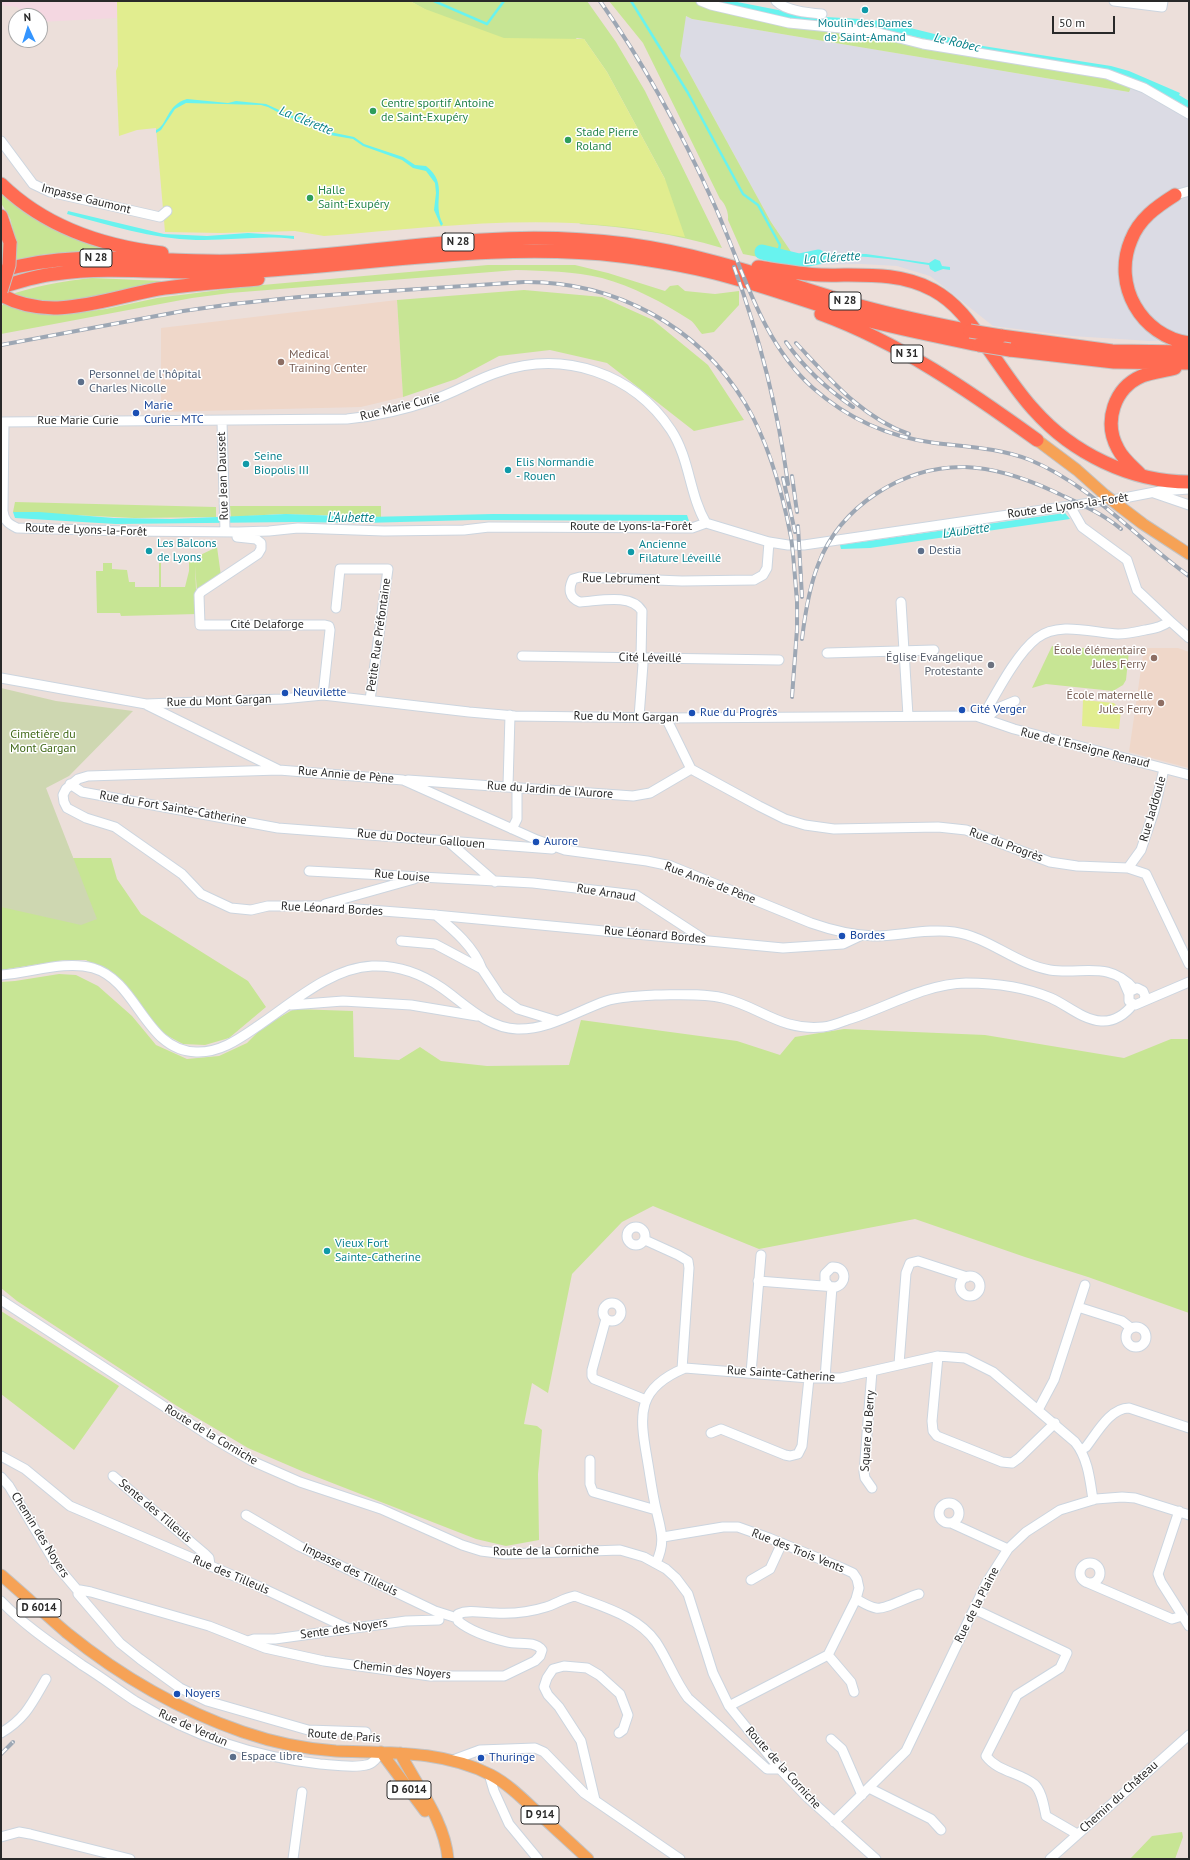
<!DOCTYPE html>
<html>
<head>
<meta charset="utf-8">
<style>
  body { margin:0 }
  #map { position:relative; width:1190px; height:1860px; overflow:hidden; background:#ecdfda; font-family:"PT Sans",sans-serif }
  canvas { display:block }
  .frame { position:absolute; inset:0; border:2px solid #292929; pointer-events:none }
  .north { position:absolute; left:8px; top:8px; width:40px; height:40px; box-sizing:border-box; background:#fff; border:1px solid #a9a9a9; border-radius:50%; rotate:356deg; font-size:11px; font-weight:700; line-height:16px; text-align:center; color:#292929 }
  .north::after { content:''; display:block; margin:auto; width:14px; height:18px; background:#3495ff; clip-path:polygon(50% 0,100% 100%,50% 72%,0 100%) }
  .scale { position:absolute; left:1052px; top:16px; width:63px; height:18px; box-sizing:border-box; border:2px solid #292929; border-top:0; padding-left:5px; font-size:12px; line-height:14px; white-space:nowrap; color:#292929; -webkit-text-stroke:3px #fff; paint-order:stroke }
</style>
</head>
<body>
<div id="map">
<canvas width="1190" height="1860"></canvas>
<div class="frame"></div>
<div class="north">N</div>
<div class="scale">50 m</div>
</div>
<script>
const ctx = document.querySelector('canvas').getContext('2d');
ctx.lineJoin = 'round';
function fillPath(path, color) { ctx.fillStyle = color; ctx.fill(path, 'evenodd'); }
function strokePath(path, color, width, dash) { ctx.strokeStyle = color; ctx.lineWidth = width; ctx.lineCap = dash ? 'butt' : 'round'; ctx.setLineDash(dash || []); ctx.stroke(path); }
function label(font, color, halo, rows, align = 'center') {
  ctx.font = font + ' "PT Sans",sans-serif'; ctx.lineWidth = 3; ctx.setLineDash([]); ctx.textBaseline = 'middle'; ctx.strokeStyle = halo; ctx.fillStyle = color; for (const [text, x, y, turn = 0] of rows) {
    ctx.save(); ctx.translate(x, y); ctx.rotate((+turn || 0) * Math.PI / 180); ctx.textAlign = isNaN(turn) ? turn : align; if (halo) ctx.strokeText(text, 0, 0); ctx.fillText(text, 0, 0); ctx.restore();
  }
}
const industrial = new Path2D(`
  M652,1L692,19L1129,92L1135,79L1188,107L1189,339L1150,341L1072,336L993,326L930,276L897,266L861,264L800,265L771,222L680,56Z`);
const education = new Path2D(`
  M397,300L403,397L361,407L161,412V328Z
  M1144,648H1178L1189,652V768L1129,752Z`);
const medical = new Path2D(`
  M1,1H117V18L40,22V16H26L24,13L17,7L1,5Z`);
const green = new Path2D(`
  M410,1H587L616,42L645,91L722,248C675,234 628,227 579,224L665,179L607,72L584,39L577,38L532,70Z
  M609,1H710L878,28L961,47L1113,72L1135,79L1129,92L692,19L686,16L680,56L771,222L800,265L743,254L728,220C729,213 725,203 720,199L643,43Z
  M1,190L115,251V252L46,254L1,264V242V243L16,241L10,218L1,203Z
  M488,265H575L608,273L665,291L670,286L678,285L685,291L715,294L739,291V305L714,332L702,334C698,330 695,323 690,320C664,303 632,286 602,278C574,271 544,271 516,270L230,293L192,298L1,334V307L4,303L32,313L62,315L106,309L157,298L251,286Z
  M92,278L163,281L164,283L141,289L51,304L6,296C35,286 62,281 92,278Z
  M524,290L602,297L653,320L708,365L744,420L694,431L607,363L550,350L499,356L456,379L403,397L397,300Z
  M15,502L216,507V517L134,518L13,512Z
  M230,506H381V517L281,514L231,517Z
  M217,547L221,576L197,592L195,565L197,614L121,616L120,613H97L96,571H103V563H112V569L127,570L129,582H135V587H159V563H161V587H185L189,571V556L196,557Z
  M1052,646L1129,651L1126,680L1123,685L1113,691L1046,684L1032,688Z
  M1,836L66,842L73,858H111L117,879L141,914L248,981L266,1007L229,1038L205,1045L183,1044L164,1034L98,967L86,960H65L1,970Z
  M59,974L76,975L98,986L132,1016L156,1045L187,1059L219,1056L247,1043L263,1027L294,1009L353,1011L354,1057L399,1060L420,1047L441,1061L487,1066L569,1065L581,1020L737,1041L780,1055L795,1037L844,1029L985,1035L1124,1058L1171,1039H1189V1313L1088,1277L1025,1257L915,1219L759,1249L653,1206L622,1222L572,1274L548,1393L532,1383L524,1424L537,1426L542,1430L538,1474L539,1540L506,1546L476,1539L304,1472L248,1448L177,1406L17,1301L1,1288V982L15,981Z
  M1,1311L119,1386L74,1450L1,1394Z
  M1182,1832L1183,1837L1175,1859H1130L1152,1836Z`);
const cemetery = new Path2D(`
  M1,688L56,701L133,711L69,776L46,788L97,919L81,925L1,907Z`);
const pitch = new Path2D(`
  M117,1H410L425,9L504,38L584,39L607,72L665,179L685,237C664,234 643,229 622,227C523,215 423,228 324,236L295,231L221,233L165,232L156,128L137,130L119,136L116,71L118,66Z
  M1083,700L1114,703L1121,711L1119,729L1082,726Z`);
const water = new Path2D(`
  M710,1H732L809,16L860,19V22L868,23V20L882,21L983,46L1111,66L1129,71L1180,93L1179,95L1189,101V108L1138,81L1113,72L961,47L877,28L805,23Z
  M187,99L228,103L236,101L266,104L290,115L303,118L330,132L354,137L364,144L403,157L415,165L426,166C450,185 431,202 443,224L441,226L434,210L436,193L435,183L426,171L413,168L402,160L363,146L353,139L330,135L303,121L287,117L268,107L261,105L186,103L175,109L161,130L156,133V130C168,125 166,105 187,99Z
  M68,211L164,234L207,236L248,233L294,236V239C261,235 229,241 196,240C152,239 109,225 67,214Z
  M843,254H866L929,263L935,259L940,261L942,266L950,267V270L943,269L935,272L930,269L929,265C892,259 856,253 818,258C812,259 805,259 801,262L798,260L812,257Z
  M13,512H39L114,518L171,519L286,514L368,517L493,514L687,515L689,521L473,520L364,523L293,522L116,524L15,518Z
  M1065,513L1070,519L870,548L841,549L840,545Z`);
const stream = new Path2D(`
  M434,1L487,24L504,1
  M631,1L688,93L743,194L758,205L780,245L777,257`);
const river = new Path2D(`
  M762,252L799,261L818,257`);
const minor = new Path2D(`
  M701,1L711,5L789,23L871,31L923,44L1107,74L1144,88L1189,114
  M776,1C786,11 808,13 822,14
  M1114,1L1162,7L1163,1
  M1,141L33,184L50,192L160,217L167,211
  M1175,195L1189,191
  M222,421L225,531
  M1,422L347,419C376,416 404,410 432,400C455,393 476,379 499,372C564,350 633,373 671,430C690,459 689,494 706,523
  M4,422L3,511C4,521 9,524 17,528L126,531L238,532L269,531L298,528L384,531L464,530L489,527L692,528L706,523L769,542L788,545H804L1124,498L1160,491L1189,489
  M1154,493L1189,505
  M237,537L256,539L261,543V549L258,554L201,592L199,595L200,625H325L329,626L330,630L323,695
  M901,602L908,716
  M336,608L340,569H388L370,700
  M1170,621L1189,638
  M827,653L934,650
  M522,656L779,660
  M1,678L146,704L282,699L323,695L469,712L515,716L666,718L976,716L1014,729L1189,775
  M147,705L279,770L403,780L537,840L565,850L647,861L671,866L811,923C831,930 852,935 873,936C900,936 928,928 954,932C989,937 1015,964 1050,970C1082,975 1109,960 1134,989
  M639,717L643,664L641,657L642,611C631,593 599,601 580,602C569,598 568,589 573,579L580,577L682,581L754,580L763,575L767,568L769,542
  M666,718L691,769L759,806L785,819L805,825L834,829L938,827L966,830L1050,862L1077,866L1128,868L1146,874L1189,964
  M982,718C996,694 1016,654 1037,638C1059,621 1093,633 1118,634C1127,634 1136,632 1145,630C1155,628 1162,627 1170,621L1137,590L1127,560L1082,527L1070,506
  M985,719L998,708L1015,701
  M279,770L88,776L78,779L66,789L63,795L64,802L67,808L86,818L115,827L182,874L201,894L231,908L251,910L268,906H318L435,915L783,948L843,944L862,935
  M408,780L633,796L650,793L691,769
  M70,784L82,792L278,828L552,849
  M508,786L510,715
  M512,829L517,819V787
  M449,842L495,882
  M1128,868L1141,850L1154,811L1164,769
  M309,871L533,883L636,895L702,938
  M325,904L414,879
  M436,915C454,930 474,947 482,969
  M401,941L435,944L482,969L500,996L518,1009L557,1021
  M1,975C31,973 65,960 93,968C138,981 145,1051 196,1052C220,1053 239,1039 258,1026C291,1004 330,968 372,966C397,965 422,974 442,988C465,1004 487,1028 517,1029C549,1030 577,1011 606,1001C621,996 639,996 655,995C677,995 702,993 723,998C761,1007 780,1031 823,1027C832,1026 839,1023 847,1020C886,1008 924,984 966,983C994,983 1025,987 1051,998C1067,1005 1083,1020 1101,1021C1114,1022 1126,1014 1133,1004
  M1123,980L1129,994V1001L1135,1005L1189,982
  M1131,991L1137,988L1143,991L1145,996L1144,1001
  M291,1005L343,1001L411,1005L477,1016
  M627 1236a9 9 0 1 1 18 0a9 9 0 1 1-18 0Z
  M645,1240L678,1255L688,1261L689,1268L682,1369
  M960 1286a10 10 0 1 1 20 0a10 10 0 1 1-20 0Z
  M758,1281L836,1287C848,1283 846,1266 832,1267L825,1274V1281L829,1286
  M1,1300L211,1437L252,1461L300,1482L381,1509L462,1545L481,1551L505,1554L620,1550L644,1557L666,1569L676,1578L688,1594L713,1673L729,1706L780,1769L808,1798L876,1859
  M603 1312a9 9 0 1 1 18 0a9 9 0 1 1-18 0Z
  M1078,1307L1122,1321L1131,1328
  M606,1319L592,1370V1376L594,1379L646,1400
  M1126 1337a10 10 0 1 1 20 0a10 10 0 1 1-20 0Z
  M938,1356L932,1421L933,1431L937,1436L1002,1462L1012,1463L1019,1458L1055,1423
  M899,1364L906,1273L910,1263L918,1261L967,1277
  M751,1373L761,1255
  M825,1378L832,1287
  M1038,1410L1054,1380L1085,1285
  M711,1433L721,1429L785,1455L790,1456L798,1454L802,1446L809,1378
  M1081,1450L1086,1447C1097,1433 1110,1408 1129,1408L1189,1428
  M1,1456L25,1469L70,1506L260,1587L347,1628
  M590,1460V1484L593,1492L656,1510
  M113,1476L205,1554L209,1558L210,1565
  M1,1477L9,1486L57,1566L79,1592L78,1594L120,1643L140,1659L180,1688L207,1701L308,1730L366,1732
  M872,1488L865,1478L864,1472L872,1371
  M939 1513a10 10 0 1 1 20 0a10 10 0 1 1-20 0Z
  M1179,1511L1158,1574L1161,1582L1189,1626
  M246,1515L299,1546L435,1611L457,1618
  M951,1523L1008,1549
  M663,1537L723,1527H738L769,1538L842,1568L853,1573L857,1579L859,1588L856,1599L828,1655L729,1706
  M656,1563C666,1541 661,1531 656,1509C652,1492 650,1475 647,1458C639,1413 637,1388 685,1368L809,1378H841L938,1356L965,1358L993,1372L1075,1442C1088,1458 1090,1480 1093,1500
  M1080 1573a10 10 0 1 1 20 0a10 10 0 1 1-20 0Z
  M751,1580L770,1569L782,1543
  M1086,1582L1172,1619L1182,1616
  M79,1592L80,1590L91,1592L209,1626L265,1648L324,1661L430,1676H504L535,1661L540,1656L542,1650C534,1640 518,1645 507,1642C491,1638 470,1631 458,1621V1614C469,1609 482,1613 495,1613C511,1614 530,1612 546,1607C556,1604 564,1598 575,1596C603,1607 638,1616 656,1642C668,1660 675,1681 688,1698L767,1769H780
  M856,1599C862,1602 869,1607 876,1608C885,1610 909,1596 919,1594
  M1,1601C25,1626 54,1645 82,1665C100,1676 117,1689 135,1701C191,1735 255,1757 320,1764C333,1765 353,1768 366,1765C373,1764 377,1758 381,1752
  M974,1609L1067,1653L1060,1668L1017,1695L986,1756C998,1772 1019,1772 1034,1784C1042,1791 1044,1807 1046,1816L1077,1834
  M248,1641L254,1639H275L406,1621L439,1620
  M828,1655L851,1682L854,1692
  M1,1733C26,1718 32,1703 46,1679
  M831,1739L842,1749L862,1795
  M453,1760L480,1750L535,1748L544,1752L584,1793L680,1859
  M489,1774L494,1791L509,1824L538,1859
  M869,1788L931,1819L941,1830
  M595,1800L581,1741L559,1707L548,1695L544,1687L547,1678L553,1669L564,1666L587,1668L599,1675L620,1694L628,1715L623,1730L619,1733
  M834,1822L906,1751L987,1582L1008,1549L1026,1532L1060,1510L1096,1499L1122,1497L1135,1498L1189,1515
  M1,1837L19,1832L30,1834L130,1859
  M293,1859L302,1792
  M1050,1859L1189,1735`);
const major = new Path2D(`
  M1037,440L1077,470L1105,495
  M1118,505L1143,524L1189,554
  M1,1575C23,1594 45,1614 67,1633C119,1675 179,1710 243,1732C272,1742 305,1749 336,1751C388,1753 443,1750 491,1775C508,1784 522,1798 536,1811C553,1827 571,1843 588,1859
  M381,1752L425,1811
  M400,1753C417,1786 445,1821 448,1859`);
const highway = new Path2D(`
  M1,184C45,227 102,246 162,253
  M1175,195C1156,207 1139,219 1131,240C1112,285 1141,336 1189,343
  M1,216L10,243
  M758,267C778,270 800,274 821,275C859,276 898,271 933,290C961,305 976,332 994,357C1007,375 1019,394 1034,410C1072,453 1131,482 1189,482
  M1,271C76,248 155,263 232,261C316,259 399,245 483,240C530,237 578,238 626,244C703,254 775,280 850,303C889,315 930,323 970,331
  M1,287C18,282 36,276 54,274C113,265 178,275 238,272C366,266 493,241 621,256C652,260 684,265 715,273C766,286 816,305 867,320C904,330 942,337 979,345
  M1,295C51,323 107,298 158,289C191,284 225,282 258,279
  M821,314C900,343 969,391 1037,440
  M1001,336L1112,351L1189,352
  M1010,350L1114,362L1189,363
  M1140,474C1132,466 1123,459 1118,449C1103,422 1114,388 1142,376C1152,372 1165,371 1175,368`);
const rail = new Path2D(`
  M600,1C645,65 682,133 714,204C742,266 760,341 813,388C848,419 889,437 935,443C967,447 999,448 1030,460C1091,485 1136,538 1189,576
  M734,267C760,338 778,410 788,484
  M786,342C804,368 827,389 853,407
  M796,343C829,378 862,418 909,434
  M1,345L183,311L233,304L299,297L524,282C613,281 698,325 745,403C769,443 782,491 791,537C794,558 795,580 797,601
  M792,476L797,512
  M783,478L795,532
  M798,526L802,597
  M802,639C805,614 809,588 818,565C840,506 903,466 965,467C997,468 1027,479 1055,492C1078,503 1102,513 1121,529
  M792,697L797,629V596
  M1,1754L13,1742`);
const majorBridge = new Path2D(`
  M1105,495L1118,505`);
const highwayBridge = new Path2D(`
  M1,291L9,265L10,243
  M970,331L1001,336
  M979,345L1010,350`);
const markers = [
  [865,10,4,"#0f9aa8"],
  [373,111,4,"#2e9e5b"],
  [568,140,4,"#2e9e5b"],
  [310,198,4,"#2e9e5b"],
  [281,362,4,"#8d6e63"],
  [81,382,4,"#5c6f8a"],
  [136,413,4,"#1a4fb4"],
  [246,464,4,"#0f9aa8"],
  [508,470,4,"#0f9aa8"],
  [149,551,4,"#0f9aa8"],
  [921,551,4,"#5c6f8a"],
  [631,552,4,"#0f9aa8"],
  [1154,658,4,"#8d6e63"],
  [991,665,4,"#6b7280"],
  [285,693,4,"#1a4fb4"],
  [1161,703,4,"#8d6e63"],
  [962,710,4,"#1a4fb4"],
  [692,713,4,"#1a4fb4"],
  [536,842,4,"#1a4fb4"],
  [842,936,4,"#1a4fb4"],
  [327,1251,4,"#0f9aa8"],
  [177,1694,4,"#1a4fb4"],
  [233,1757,4,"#5c6f8a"],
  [481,1758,4,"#1a4fb4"]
];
const shields = [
  [458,242,32],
  [96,258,32],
  [845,301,32],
  [907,354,32],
  [39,1608,44],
  [409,1790,44],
  [540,1815,38]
];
const shieldNames = [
  ["N 28",458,242],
  ["N 28",96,258],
  ["N 28",845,301],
  ["N 31",907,354],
  ["D 6014",39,1608],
  ["D 6014",409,1790],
  ["D 914",540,1815]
];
const cultureNames = [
  ["Moulin des Dames",865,24,"center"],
  ["de Saint-Amand",865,38,"center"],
  ["Seine",254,457],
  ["Biopolis III",254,471],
  ["Elis Normandie",516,463],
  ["- Rouen",516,477],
  ["Les Balcons",157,544],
  ["de Lyons",157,558],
  ["Ancienne",639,545],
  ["Filature Léveillé",639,559],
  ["Vieux Fort",335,1244],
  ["Sainte-Catherine",335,1258]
];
const leisureNames = [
  ["Centre sportif Antoine",381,104],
  ["de Saint-Exupéry",381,118],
  ["Stade Pierre",576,133],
  ["Roland",576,147],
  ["Halle",318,191],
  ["Saint-Exupéry",318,205]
];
const streetNames = [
  ["Impasse Gaumont",86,199,14],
  ["Rue Marie Curie",400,407,-14],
  ["Rue Marie Curie",78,421],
  ["Rue Jean Dausset",223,476,-92],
  ["Route de Lyons-la-Forêt",1068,506,-8],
  ["Route de Lyons-la-Forêt",631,527],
  ["Route de Lyons-la-Forêt",86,530,2],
  ["Rue Lebrument",621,579,1],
  ["Cité Delaforge",267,625],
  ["Petite Rue Préfontaine",379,635,-82],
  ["Cité Léveillé",650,658,1],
  ["Rue du Mont Gargan",219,701,-2],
  ["Rue du Mont Gargan",626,717,1],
  ["Rue de l'Enseigne Renaud",1085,748,14],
  ["Rue Annie de Pène",346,775,5],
  ["Rue du Jardin de l'Aurore",550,790,4],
  ["Rue du Fort Sainte-Catherine",173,808,10],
  ["Rue Jaddoule",1153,809,-74],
  ["Rue du Docteur Gallouen",421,839,5],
  ["Rue du Progrès",1006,845,20],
  ["Rue Louise",402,876,5],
  ["Rue Annie de Pène",710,883,21],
  ["Rue Arnaud",606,893,9],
  ["Rue Léonard Bordes",332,909,3],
  ["Rue Léonard Bordes",655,935,5],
  ["Rue Sainte-Catherine",781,1374,4],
  ["Square du Berry",868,1431,-86],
  ["Route de la Corniche",211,1435,31],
  ["Sente des Tilleuls",155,1511,40],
  ["Chemin des Noyers",40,1535,58],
  ["Route de la Corniche",546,1551,-1],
  ["Rue des Trois Vents",798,1551,22],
  ["Impasse des Tilleuls",350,1570,26],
  ["Rue des Tilleuls",231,1575,23],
  ["Rue de la Plaine",977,1605,-63],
  ["Sente des Noyers",344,1629,-8],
  ["Chemin des Noyers",402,1670,6],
  ["Rue de Verdun",193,1728,24],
  ["Route de Paris",344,1736,4],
  ["Route de la Corniche",783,1768,48],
  ["Chemin du Château",1119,1797,-42]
];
const educationNames = [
  ["Medical",289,355,"left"],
  ["Training Center",289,369,"left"],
  ["École élémentaire",1146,651],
  ["Jules Ferry",1146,665],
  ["École maternelle",1153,696],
  ["Jules Ferry",1153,710]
];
const serviceNames = [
  ["Personnel de l'hôpital",89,375],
  ["Charles Nicolle",89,389],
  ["Destia",929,551],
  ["Espace libre",241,1757]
];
const transitNames = [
  ["Marie",144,406],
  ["Curie - MTC",144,420],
  ["Neuvilette",293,693],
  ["Cité Verger",970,710],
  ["Rue du Progrès",700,713],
  ["Aurore",544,842],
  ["Bordes",850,936],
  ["Noyers",185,1694],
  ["Thuringe",489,1758]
];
const worshipNames = [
  ["Église Evangelique",983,658],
  ["Protestante",983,672]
];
const parkNames = [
  ["Cimetière du",43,735],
  ["Mont Gargan",43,749]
];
const waterNames = [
  ["Le Robec",957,43,13],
  ["La Clérette",306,121,22],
  ["La Clérette",832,258,-4],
  ["L'Aubette",351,518],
  ["L'Aubette",966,531,-8]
];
fillPath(industrial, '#dbdbe4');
fillPath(education, '#efd7c9');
fillPath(medical, '#f4d7e1');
fillPath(green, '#c7e594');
fillPath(cemetery, '#ced7b1');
fillPath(pitch, '#e1ed8f');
fillPath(water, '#68f3ef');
strokePath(stream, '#68f3ef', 2.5);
strokePath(river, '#68f3ef', 15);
strokePath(minor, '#ccd5df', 11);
strokePath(major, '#c3c3c3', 13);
strokePath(highway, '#c3c3c3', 15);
strokePath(minor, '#fff', 9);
strokePath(major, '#f6a256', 11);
strokePath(highway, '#ff6b52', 13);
strokePath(rail, '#9da7b4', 4);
strokePath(rail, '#fff', 2.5, [8]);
strokePath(majorBridge, '#c3c3c3', 13, []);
strokePath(highwayBridge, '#c3c3c3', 15, []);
strokePath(majorBridge, '#f6a256', 11);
strokePath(highwayBridge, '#ff6b52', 13);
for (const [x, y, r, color] of markers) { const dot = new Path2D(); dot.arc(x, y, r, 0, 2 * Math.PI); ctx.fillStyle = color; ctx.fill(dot); strokePath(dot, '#fff', 1.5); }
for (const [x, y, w] of shields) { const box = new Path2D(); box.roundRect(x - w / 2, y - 9, w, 18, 3); ctx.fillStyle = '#fff'; ctx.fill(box); strokePath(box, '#292929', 1); }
label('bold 11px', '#292929', null, shieldNames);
label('12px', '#0d838f', '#fff', cultureNames, 'left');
label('12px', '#27864d', '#fff', leisureNames, 'left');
label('12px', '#292929', '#fff', streetNames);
label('12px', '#785e54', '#fff', educationNames, 'right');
label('12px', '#4e5e75', '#fff', serviceNames, 'left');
label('12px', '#164399', '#fff', transitNames, 'left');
label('12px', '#5b616d', '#fff', worshipNames, 'right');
label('12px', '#406917', '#fff', parkNames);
label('italic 13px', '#098289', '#fff', waterNames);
</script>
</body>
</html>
